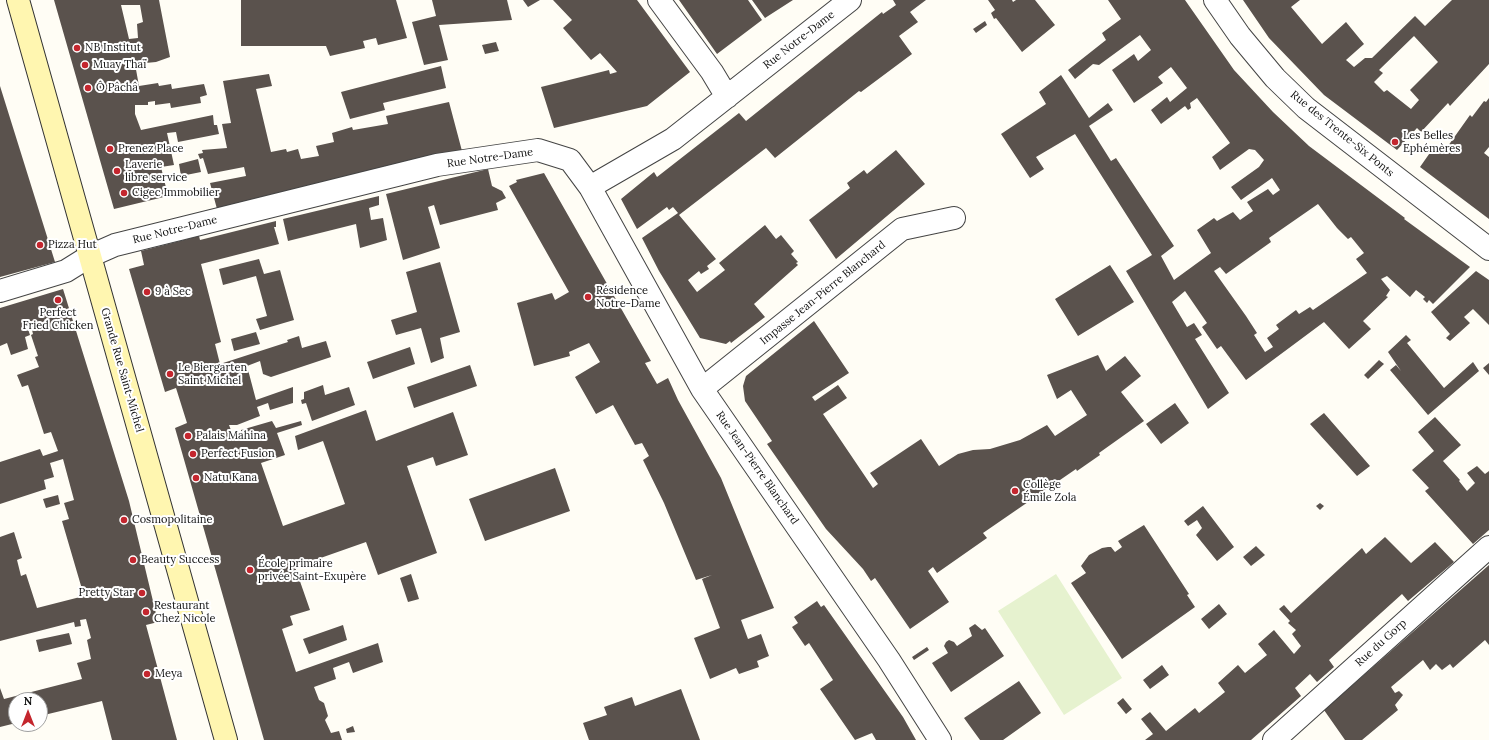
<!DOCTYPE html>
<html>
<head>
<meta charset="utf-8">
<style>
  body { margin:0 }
  #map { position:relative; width:1489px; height:740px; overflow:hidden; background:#fffdf5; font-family:Lora,serif }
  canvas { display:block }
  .north { position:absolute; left:8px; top:692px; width:40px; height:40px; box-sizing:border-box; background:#fff; border:1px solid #a0a0a0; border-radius:50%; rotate:0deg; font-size:11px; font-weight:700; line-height:16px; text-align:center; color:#111 }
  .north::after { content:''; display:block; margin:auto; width:14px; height:18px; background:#c4262e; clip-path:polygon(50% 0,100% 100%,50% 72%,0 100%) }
</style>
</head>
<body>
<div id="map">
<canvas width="1489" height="740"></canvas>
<div class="north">N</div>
</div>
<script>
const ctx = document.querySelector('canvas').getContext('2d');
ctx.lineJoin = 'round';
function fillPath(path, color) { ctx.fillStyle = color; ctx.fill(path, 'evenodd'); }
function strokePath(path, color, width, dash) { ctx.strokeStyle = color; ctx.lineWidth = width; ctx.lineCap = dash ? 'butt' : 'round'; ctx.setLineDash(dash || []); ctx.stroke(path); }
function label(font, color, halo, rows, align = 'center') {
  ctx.font = font + ' Lora,serif'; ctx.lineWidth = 4; ctx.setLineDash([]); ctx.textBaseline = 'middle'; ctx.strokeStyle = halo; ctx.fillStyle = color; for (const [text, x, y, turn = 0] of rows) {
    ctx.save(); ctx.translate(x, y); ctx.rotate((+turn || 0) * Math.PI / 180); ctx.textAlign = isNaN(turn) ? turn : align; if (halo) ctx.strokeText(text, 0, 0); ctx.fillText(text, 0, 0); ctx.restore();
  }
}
const pitch = new Path2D(`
  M1056,574L1122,678L1064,715L998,611Z`);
const building = new Path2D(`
  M54,0H159L170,57L156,62L135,64L139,86L158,83L159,86L171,84L172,89L204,84L207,95L200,97L201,103L171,108L170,103L155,105V101L148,102V105H135V114L141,130L213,115L214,125H217L219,134L178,142L176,132L167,133L174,165L161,167L168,196L114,209ZM121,5H140L143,22L137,24L138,38L129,39Z
  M241,0H396L407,38L378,45L376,38L363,41L365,48L330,56L326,46H241Z
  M432,0H507L512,20L439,25L448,60L424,65L412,22L436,16Z
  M523,0H540L528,7Z
  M553,0H637L690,72L647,106L554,128L541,87L609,70L610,74L617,72L600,53L591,60L563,28L572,20Z
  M679,0H748L762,20L717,54Z
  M752,0H793L765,18Z
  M893,0H926L910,12L918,22L899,36L912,54L861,92L859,91L775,158L766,148L679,215L716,259L707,266L709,269L701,274L699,271L688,280L697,292L725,270L719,263L765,225L776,239L781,235L794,251L791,254L798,262L796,263L798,265L754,304L765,317L740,336L731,343L730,341L726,344L700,338L659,271L642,238L678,213L673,207L669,210L667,207L637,229L621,199L654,172L657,177L739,113L746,121L882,12L883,14L896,5Z
  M988,0H1012L1013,2L1016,0H1035L1055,25L1022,52L996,18L994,19L991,13L995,10Z
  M1108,0H1185L1234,70L1273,112L1309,146L1405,218L1404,219L1470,267L1433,304L1429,300L1427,303L1423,299L1425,297L1416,290L1410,297L1387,276L1381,279L1390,290L1386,296L1388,297L1363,321L1371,329L1349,349L1324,322L1246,380L1221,346L1217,349L1202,327L1207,323L1185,291L1172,302L1187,327L1194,323L1202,335L1195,339L1229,393L1208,409L1126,271L1152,255L1075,134L1036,157L1044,169L1030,178L1001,134L1046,104L1039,92L1061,75L1089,118L1108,103L1113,110L1089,126L1111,161L1116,158L1174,246L1161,256L1174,280L1211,253L1197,230L1214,218L1217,221L1233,212L1240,220L1253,211L1247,202L1268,189L1273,195L1280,190L1272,178L1241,200L1231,187L1259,167L1264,160L1255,150L1249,149L1220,170L1212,157L1230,143L1197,98L1190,103L1191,108L1188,110L1185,106L1161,124L1151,110L1167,97L1170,102L1187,88L1171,67L1158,77L1163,83L1134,103L1112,70L1134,54L1138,61L1151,50L1140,35L1099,65L1093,64L1075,79L1068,70L1106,40L1102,33L1121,19ZM1318,204L1337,228L1348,239L1351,237L1364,253L1356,259L1367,273L1313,310L1310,307L1299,314L1296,310L1276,325L1279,329L1267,338L1273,347L1265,352L1254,335L1257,333L1246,316L1214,271L1220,267L1226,274L1271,242L1269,238Z
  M1243,0H1300L1291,7L1322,44L1346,22L1364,44L1346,60L1354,67L1365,58H1372L1415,16L1425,26L1452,0H1489V64L1450,106L1448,103L1421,132L1417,128L1397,150L1324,95L1269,38ZM1414,36L1438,62L1410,90L1419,100L1411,109L1387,90L1384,92L1374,82L1383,73L1379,70Z
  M985,21L987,25L976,33L973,29Z
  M496,42L499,51L485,54L482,45Z
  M441,66L446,88L383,103L385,110L350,119L341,92Z
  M269,74L272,86L256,89L271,152L286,149L287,152L298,149L301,159L319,156L316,146L334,142L332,133L352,127L353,130L388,124L386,116L449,102L462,151L217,209L210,183L246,176L244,167L208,174L203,158L200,159L198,154L203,153L202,150L227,148L222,124L231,123L223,81Z
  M0,86L55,262L0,277Z
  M1489,98V147L1484,153L1489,157V219L1420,167L1434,147L1443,153L1470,115L1472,117L1484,101L1486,102Z
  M896,150L925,184L836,259L809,220L850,188L847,183L864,170L867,174Z
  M198,159L201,172L181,176L179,164Z
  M488,169L492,186L502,191L506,198L496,203L498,210L440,225L434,205L428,207L440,248L403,260L386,194Z
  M544,173L651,361L645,363L657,384L668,378L678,400L721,478L774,608L741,620L748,639L761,634L769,656L757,661L759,667L739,674L736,668L710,679L694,638L720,628L702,579L712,575L696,580L664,503L643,460L649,456L642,443L635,445L613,405L596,414L575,377L600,362L589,343L569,352L570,356L534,366L517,303L552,293L555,300L569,292L509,186L517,182L516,180Z
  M379,196V205L369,208L371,220L383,218L387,240L360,248L356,224L288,241L283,219Z
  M276,221V227H274L279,244L201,264L221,342L215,344L220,364L288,342L287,340L299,336L302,348L326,341L331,357L271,377L263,374L260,361L247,366L256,400L293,387V403L270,410L268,403L257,407L260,416L237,425H229L234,438L241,436V430L272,421L276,428L301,421L302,425L277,433L285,455L261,463L283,526L345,504L323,441L298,450L295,436L366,410L376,441L453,412L468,455L436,466L433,457L407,466L437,553L378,575L366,542L295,567L310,610L290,616L293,625L282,629L296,672L378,643L383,662L353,673L349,662L333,668L336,679L314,687L319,700L324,703L328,716L325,720L331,733L339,731L342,740H264L175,428L187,423L176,388L165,392L129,269L144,265L141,251L199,236L200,240Z
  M259,259L264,274L280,270L294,320L260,330L256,319L267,316L256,276L223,285L219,269Z
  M440,262L460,332L440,338L444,358L431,363L421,328L396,335L391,320L417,312L406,272Z
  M1110,265L1134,302L1078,336L1055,299Z
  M1476,271L1489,280V325L1473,309L1464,317L1470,323L1450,341L1446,338L1450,334L1431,312Z
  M63,289L129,501L158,622L146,625L177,740H112L102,701L40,716V700H16V723L0,727V688L4,699L82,679L77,663L91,659L87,640L91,638L86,619L80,620L81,626L75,627L74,622L0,641V537L14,532L22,558L17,560L21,576L26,574L37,608L84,596L62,521L69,519L64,503L74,500L63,459L50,463L54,477L44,480L46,489L0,504V462L40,449L43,456L58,451L51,432L44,434L28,385L22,387L17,375L39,367L35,357L38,356L31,335L33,334L30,322L26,323L30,335L25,337L28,349L11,355L7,343L0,346V308Z
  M814,321L849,373L812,397L815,401L838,385L847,398L823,414L873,488L878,484L870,473L921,439L939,466L958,454L973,450L990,449L1020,440L1047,425L1055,436L1087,415L1071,390L1057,399L1047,375L1098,355L1106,371L1125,356L1141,376L1121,392L1144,421L1099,453L1100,455L1077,471L1076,469L983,533L987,538L937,573L933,567L928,571L949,602L910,629L875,578L871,581L863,569L826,529L767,444L772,441L745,401L743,386L746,376Z
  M256,332L260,344L234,351L231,339Z
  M1406,335L1411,340L1407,343L1444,388L1473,362L1479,371L1428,415L1390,370L1396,365L1401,371L1388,352Z
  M410,347L415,364L373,379L367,362Z
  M1379,360L1384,364L1368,379L1364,375Z
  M1489,363V375L1483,368Z
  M470,365L477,386L414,408L407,387Z
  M323,385L325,395L349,387L355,405L312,421L306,403L302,404L301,400L304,399V392Z
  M1175,403L1189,423L1161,444L1146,424Z
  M1324,413L1370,466L1357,476L1310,424Z
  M1435,417L1461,445L1443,461L1460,480L1459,481L1467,491L1475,483L1467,473L1477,466L1485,474L1489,471V530L1473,544L1425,491L1429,488L1412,470L1434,451L1418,432Z
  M555,468L570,511L485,541L469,499Z
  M58,495L60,504L46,508L43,499Z
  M1320,503L1324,506L1320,510L1316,506Z
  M1203,506L1234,547L1217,561L1196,535L1202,528L1197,520L1188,526L1184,521Z
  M1144,525L1189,594L1187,595L1195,607L1122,659L1071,583L1086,573L1081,566L1089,555L1102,548L1108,547H1111L1115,552L1122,547L1118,541Z
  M1385,537L1411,563L1435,542L1454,562L1408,601L1402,594L1329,660L1334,667L1317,682L1310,674L1295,688L1301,696L1251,740H1145L1153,734L1141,719L1150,712L1166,731L1195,708L1199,713L1225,692L1218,683L1238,665L1245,673L1267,655L1258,644L1274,630L1294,654L1301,646L1292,634L1296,630L1288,623L1290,621L1279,609L1284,605L1291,613L1362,548L1366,554Z
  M1256,546L1265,555L1251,566L1243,557Z
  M1489,565V645L1485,640L1453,668L1450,664L1442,670L1436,664L1430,670L1423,660L1391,687L1395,693L1399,691L1403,695L1395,705L1398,710L1362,740H1345L1324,710Z
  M411,574L419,599L408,602L400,578Z
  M817,601L821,607L824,605L903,717L916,740H876L872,733L855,740L820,689L833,680L809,643L805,646L792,627L798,623L794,617Z
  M1219,604L1227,614L1209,629L1201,619Z
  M975,624L982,630L985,628L1004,656L951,692L932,663L948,653L944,646L946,642L949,640L954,642L957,646L972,636L969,628Z
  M343,625L347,640L309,654L303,639Z
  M69,633L72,644L39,652L36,640Z
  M927,647L929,650L914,660L912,657Z
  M1162,665L1169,675L1150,689L1143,680Z
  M1019,681L1041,713L1003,740H980L964,718Z
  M681,689L700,740H589L583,723L607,715L604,707L632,697L635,706Z
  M1123,698L1132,709L1126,714L1117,703Z
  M353,726L355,732L347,733L346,729Z`);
const street = new Path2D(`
  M659,0L712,72L727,97
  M1215,0L1240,36L1275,78L1306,108L1489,249
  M590,187L673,139L850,0
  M0,291L66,271L90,256L115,245L437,165L538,150L570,160L590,187L702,389L889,660L940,740
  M702,389L902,229L954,218
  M1274,740L1489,547`);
const secondary = new Path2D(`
  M18,0L226,740`);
const markers = [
  [77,48,4,"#c4262e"],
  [85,65,4,"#c4262e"],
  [88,88,4,"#c4262e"],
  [1395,142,4,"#c4262e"],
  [110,149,4,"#c4262e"],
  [117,171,4,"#c4262e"],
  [124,193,4,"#c4262e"],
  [40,245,4,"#c4262e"],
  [147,292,4,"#c4262e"],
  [588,297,4,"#c4262e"],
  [58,300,4,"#c4262e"],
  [170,374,4,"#c4262e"],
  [188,436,4,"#c4262e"],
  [193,454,4,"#c4262e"],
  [196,478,4,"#c4262e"],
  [1015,491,4,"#c4262e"],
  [124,520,4,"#c4262e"],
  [133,560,4,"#c4262e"],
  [250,570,4,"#c4262e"],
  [142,593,4,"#c4262e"],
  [146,612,4,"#c4262e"],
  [147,674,4,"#c4262e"]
];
const streetNames = [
  ["Rue Notre-Dame",799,40,-38],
  ["Rue des Trente-Six Ponts",1342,134,39],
  ["Rue Notre-Dame",490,158,-8],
  ["Rue Notre-Dame",175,230,-14],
  ["Impasse Jean-Pierre Blanchard",823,293,-39],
  ["Grande Rue Saint-Michel",122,370,74],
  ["Rue Jean-Pierre Blanchard",757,468,55],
  ["Rue du Gorp",1381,643,-42]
];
const poiNames = [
  ["NB Institut",85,48],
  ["Muay Thaï",93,65],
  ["Ô Pâchâ",96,88],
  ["Les Belles",1403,136],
  ["Ephémères",1403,149],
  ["Prenez Place",118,149],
  ["Laverie",125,165],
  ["libre service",125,178],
  ["Cigec Immobilier",132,193],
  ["Pizza Hut",48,245],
  ["Résidence",596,291],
  ["Notre-Dame",596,304],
  ["9 à Sec",155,292],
  ["Perfect",58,313,"center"],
  ["Fried Chicken",58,326,"center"],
  ["Le Biergarten",178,368],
  ["Saint Michel",178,381],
  ["Palais Mahina",196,436],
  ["Perfect Fusion",201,454],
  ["Natu Kana",204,478],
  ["Collège",1023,485],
  ["Émile Zola",1023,498],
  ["Cosmopolitaine",132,520],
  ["Beauty Success",141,560],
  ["École primaire",258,564],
  ["privée Saint-Exupère",258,577],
  ["Pretty Star",134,593,"right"],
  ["Restaurant",154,606],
  ["Chez Nicole",154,619],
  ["Meya",155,674]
];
fillPath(pitch, '#e6f2cf');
fillPath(building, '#5a524d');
strokePath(street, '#444', 24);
strokePath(secondary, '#333', 24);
strokePath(street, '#fff', 22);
strokePath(secondary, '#fff6b0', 22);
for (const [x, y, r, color] of markers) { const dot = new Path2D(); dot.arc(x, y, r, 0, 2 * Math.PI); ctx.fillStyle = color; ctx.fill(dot); strokePath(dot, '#fff', 1.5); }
label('11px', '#111', '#fff', streetNames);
label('11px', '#111', '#fff', poiNames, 'left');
</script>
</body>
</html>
